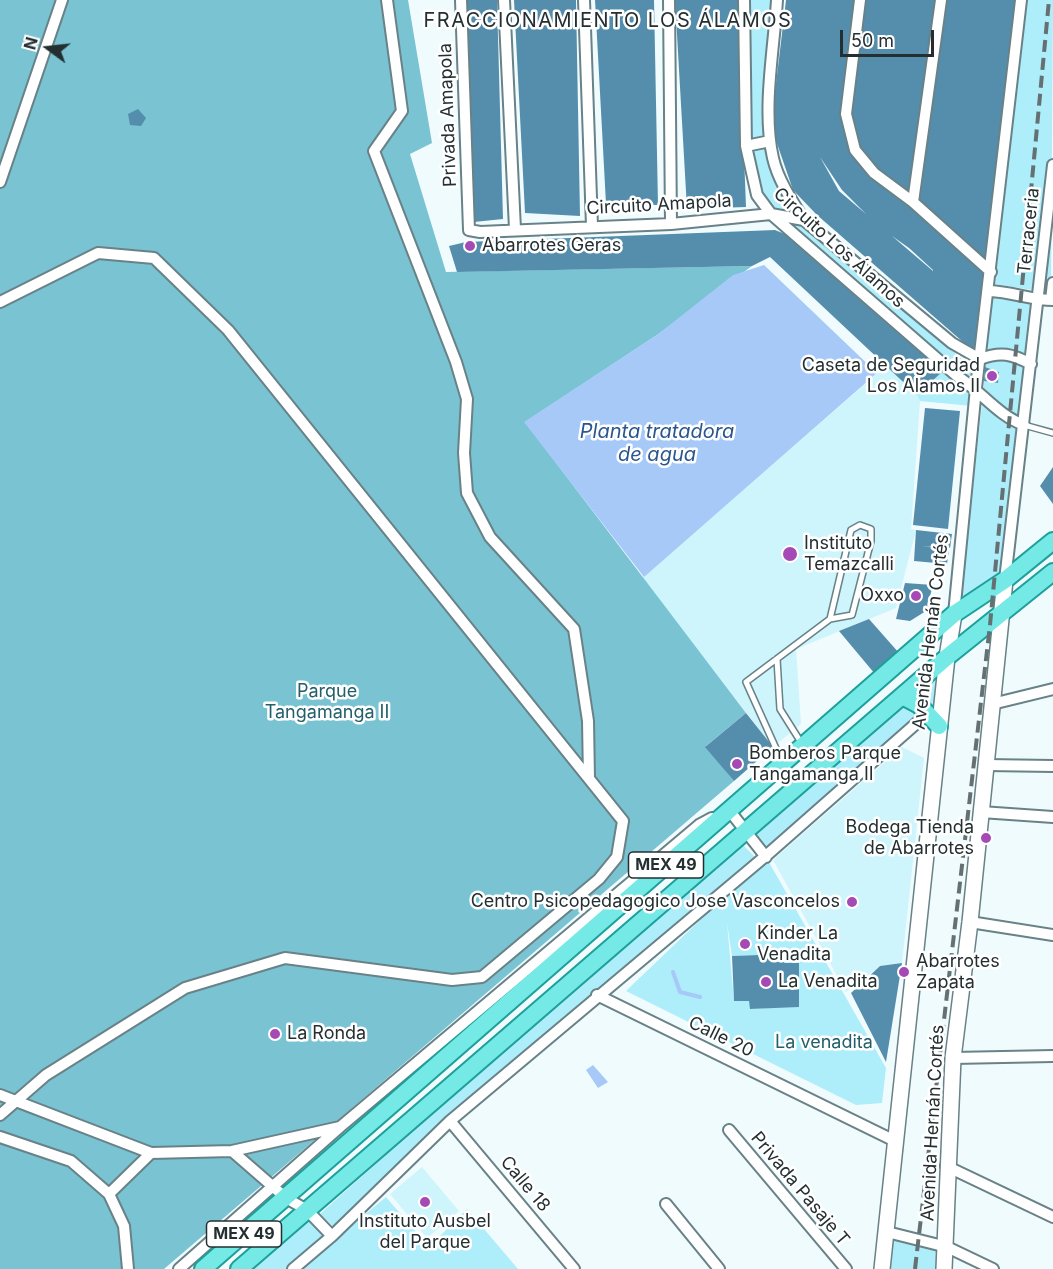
<!DOCTYPE html>
<html>
<head>
<meta charset="utf-8">
<style>
  body { margin:0 }
  #map { position:relative; width:1053px; height:1269px; overflow:hidden; background:#f0fbfe; font-family:Inter,sans-serif }
  canvas { display:block }
  .north { position:absolute; left:18px; top:18px; width:60px; height:60px; -webkit-text-stroke:4px #fff; paint-order:stroke; rotate:285deg; font-size:16px; font-weight:700; line-height:24px; text-align:center; color:#242f31 }
  .north::after { content:''; display:block; margin:auto; width:21px; height:27px; background:#242f31; clip-path:polygon(50% 0,100% 100%,50% 72%,0 100%) }
  .scale { position:absolute; left:840px; top:30px; width:94px; height:27px; box-sizing:border-box; border:3px solid #242f31; border-top:0; padding-left:8px; font-size:18px; line-height:21px; white-space:nowrap; color:#242f31; -webkit-text-stroke:4px #fff; paint-order:stroke }
</style>
</head>
<body>
<div id="map">
<canvas width="1053" height="1269"></canvas>
<div class="north">N</div>
<div class="scale">50 m</div>
</div>
<script>
const ctx = document.querySelector('canvas').getContext('2d');
ctx.lineJoin = 'round';
function fillPath(path, color) { ctx.fillStyle = color; ctx.fill(path, 'evenodd'); }
function strokePath(path, color, width, dash) { ctx.strokeStyle = color; ctx.lineWidth = width; ctx.lineCap = dash ? 'butt' : 'round'; ctx.setLineDash(dash || []); ctx.stroke(path); }
function label(font, color, halo, rows, align = 'center') {
  ctx.font = font + ' Inter,sans-serif'; ctx.lineWidth = 5; ctx.setLineDash([]); ctx.textBaseline = 'middle'; ctx.strokeStyle = halo; ctx.fillStyle = color; for (const [text, x, y, turn = 0] of rows) {
    ctx.save(); ctx.translate(x, y); ctx.rotate((+turn || 0) * Math.PI / 180); ctx.textAlign = isNaN(turn) ? turn : align; if (halo) ctx.strokeText(text, 0, 0); ctx.fillText(text, 0, 0); ctx.restore();
  }
}
const built = new Path2D(`
  M886,366L917,395L920,401L911,529L916,530L896,608L796,649L801,724L773,747L642,578Z
  M902,747L924,758L902,963L880,966L846,992L773,860Z
  M422,1167L459,1211L427,1238L390,1194Z`);
const green = new Path2D(`
  M751,0H772L765,139L795,217L971,367L970,384L779,220L760,192L750,137Z
  M1025,0H1053L1051,293L995,284Z
  M993,292L1038,301L1021,420L983,394L984,381L998,383L999,372L985,367Z
  M942,372L974,398L972,406L920,401L917,395Z
  M982,404L1007,423L1020,429L1001,574L960,602Z
  M939,674L935,714L912,694Z
  M908,702L924,718L768,854L754,835Z
  M737,839L755,857L333,1226L320,1214Z
  M766,857L886,1068L882,1103L856,1105L626,991ZM727,923L732,956L784,954V963H798L799,1006L751,1009L749,1001H734Z
  M386,1197L429,1247L467,1209L518,1269H299Z
  M309,1219L326,1235L287,1269H251Z
  M891,1237L942,1250L940,1269H886Z`);
const forest = new Path2D(`
  M0,0H408L432,143L410,154L446,272L752,266L657,335L525,422L746,713L706,746L734,781L164,1269H0Z`);
const water = new Path2D(`
  M764,265L877,373L644,577L524,422L657,335L733,275Z
  M593,1065L608,1082L598,1088L586,1070Z`);
const stream = new Path2D(`
  M673,972L680,992L700,997`);
const building = new Path2D(`
  M466,0H497L503,219L474,222Z
  M514,0H576L580,216L525,213Z
  M595,0H654L658,205L606,204Z
  M675,0H738L746,207L687,209Z
  M786,0H855L841,113L851,152L986,275L978,355L817,215L793,190L771,126ZM820,157L842,190L866,214L839,191ZM892,236L909,248L933,270V271Z
  M864,0H936L910,193L878,169L860,148L851,113Z
  M945,0H1016L987,262L917,201Z
  M138,109L146,118L141,126L130,125L128,114Z
  M775,230L797,239L942,372L917,395L770,257L752,266L457,272L449,246L466,242Z
  M985,367L999,372L998,383L984,381Z
  M925,408L960,411L948,529L913,525Z
  M1053,467V504L1040,486Z
  M916,530L952,534L950,548L922,546L949,549L947,564L914,561Z
  M905,583L933,585L926,611L910,621L896,619Z
  M869,619L899,653L875,674L839,631Z
  M746,713L773,747L734,781L705,747Z
  M785,954L784,963H799V1007L750,1009L749,1001H734L732,956Z
  M902,963L886,1062L851,993L880,966Z`);
const lane = new Path2D(`
  M1024,425L1053,433
  M777,659L780,709L802,744
  M800,783L783,764L746,682L830,619L852,615L871,541V529L860,525L851,530L830,619`);
const street = new Path2D(`
  M387,0L402,111L374,151L456,362L467,399L464,453L467,493L490,537L574,629L588,721L589,779
  M461,0L469,230L480,232L671,224L771,214L804,220
  M504,0L515,229
  M584,0L592,226
  M669,0L671,224
  M744,0L746,146L757,195L771,214L957,376C981,391 997,415 1024,425
  M777,0C774,49 762,110 773,158C778,180 792,201 804,220L952,343L980,359C1001,351 1012,354 1031,364
  M860,0L846,114L855,150L874,173L913,202L991,272
  M746,146L770,141
  M0,182L62,0
  M913,202L941,0
  M990,291C1012,292 1032,300 1053,300
  M1051,300L1053,283
  M0,302L98,253L154,258L228,330L623,821L617,857L599,879L482,977L452,980L285,958L185,988L46,1075L0,1115
  M1005,580L1053,165
  M954,614L976,388L1021,0
  M992,704L1053,689
  M986,765L1053,766
  M726,811L729,810L766,857
  M981,812L1053,817
  M970,922L1053,935
  M597,995L895,1141
  M953,1058L1053,1056
  M0,1095L151,1153L232,1151L340,1127
  M450,1121L574,1269
  M729,1130L846,1269
  M0,1137L71,1161L109,1194L124,1226L128,1269
  M232,1151L286,1198L307,1210L332,1236
  M946,1166L1053,1217
  M109,1194L151,1153
  M666,1204L719,1269
  M887,1232L947,1247L993,1269
  M179,1269L340,1127L699,825L712,818
  M293,1269L332,1236L450,1121L768,854L927,714`);
const secondary = new Path2D(`
  M882,1269L947,657L954,614
  M944,1269L953,1058L970,922L1005,580`);
const primary = new Path2D(`
  M902,696L919,705L939,726
  M203,1269L954,614L1005,580L1053,541
  M239,1269L947,657L1053,572`);
const rail = new Path2D(`
  M915,1269L990,625L1049,0`);
const markers = [
  [470,246,6,"#a54ab4"],
  [992,376,6,"#a54ab4"],
  [790,554,8,"#a54ab4"],
  [916,596,6,"#a54ab4"],
  [737,764,6,"#a54ab4"],
  [986,838,6,"#a54ab4"],
  [852,902,6,"#a54ab4"],
  [745,944,6,"#a54ab4"],
  [904,972,6,"#a54ab4"],
  [766,982,6,"#a54ab4"],
  [275,1034,6,"#a54ab4"],
  [425,1202,6,"#a54ab4"]
];
const shields = [
  [666,865,75],
  [244,1234,75]
];
const shieldNames = [
  ["MEX 49",666,865],
  ["MEX 49",244,1234]
];
const streetNames = [
  ["Privada Amapola",448,115,-92],
  ["Circuito Amapola",659,205,-3],
  ["Terraceria",1029,231,-84],
  ["Circuito Los Álamos",839,248,42],
  ["Avenida Hernán Cortés",931,632,-83],
  ["Calle 20",721,1037,26],
  ["Avenida Hernán Cortés",933,1123,-87],
  ["Calle 18",525,1184,50],
  ["Privada Pasaje T",800,1189,50]
];
const poiNames = [
  ["Abarrotes Geras",482,246],
  ["Caseta de Seguridad",980,366,"right"],
  ["Los Alamos II",980,387,"right"],
  ["Instituto",804,544],
  ["Temazcalli",804,565],
  ["Oxxo",904,596,"right"],
  ["Bomberos Parque",749,754],
  ["Tangamanga II",749,775],
  ["Bodega Tienda",974,828,"right"],
  ["de Abarrotes",974,849,"right"],
  ["Centro Psicopedagogico Jose Vasconcelos",840,902,"right"],
  ["Kinder La",757,934],
  ["Venadita",757,955],
  ["Abarrotes",916,962],
  ["Zapata",916,983],
  ["La Venadita",778,982],
  ["La Ronda",287,1034],
  ["Instituto Ausbel",425,1222,"center"],
  ["del Parque",425,1243,"center"]
];
const parkNames = [
  ["Parque",327,692],
  ["Tangamanga II",327,713],
  ["La venadita",824,1043]
];
const neighbourhoodNames = [
  ["FRACCIONAMIENTO LOS ÁLAMOS",608,21]
];
const waterNames = [
  ["Planta tratadora",657,432],
  ["de agua",657,455]
];
fillPath(built, '#cef4fc');
fillPath(green, '#aeedfa');
fillPath(forest, '#79c3d2');
fillPath(water, '#a6c9f8');
strokePath(stream, '#a6c9f8', 4);
fillPath(building, '#558ead');
strokePath(lane, '#688287', 8);
strokePath(street, '#688287', 14);
strokePath(secondary, '#688287', 18);
strokePath(primary, '#1d9f9b', 20);
strokePath(lane, '#fff', 5);
strokePath(street, '#fff', 10);
strokePath(secondary, '#fff', 15);
strokePath(primary, '#75e9e5', 16);
strokePath(rail, '#657072', 4, [12, 6]);
for (const [x, y, r, color] of markers) { const dot = new Path2D(); dot.arc(x, y, r, 0, 2 * Math.PI); ctx.fillStyle = color; ctx.fill(dot); strokePath(dot, '#fff', 2); }
for (const [x, y, w] of shields) { const box = new Path2D(); box.roundRect(x - w / 2, y - 13, w, 26, 4.5); ctx.fillStyle = '#fff'; ctx.fill(box); strokePath(box, '#242f31', 1.5); }
label('bold 16px', '#242f31', null, shieldNames);
label('18px', '#242f31', '#fff', streetNames);
label('18px', '#242f31', '#fff', poiNames, 'left');
label('18px', '#225f6a', '#fff', parkNames);
ctx.letterSpacing = '1.5px';
label('20px', '#242f31', '#fff', neighbourhoodNames);
ctx.letterSpacing = '0px';
label('italic 20px', '#2a568f', '#fff', waterNames);
</script>
</body>
</html>
